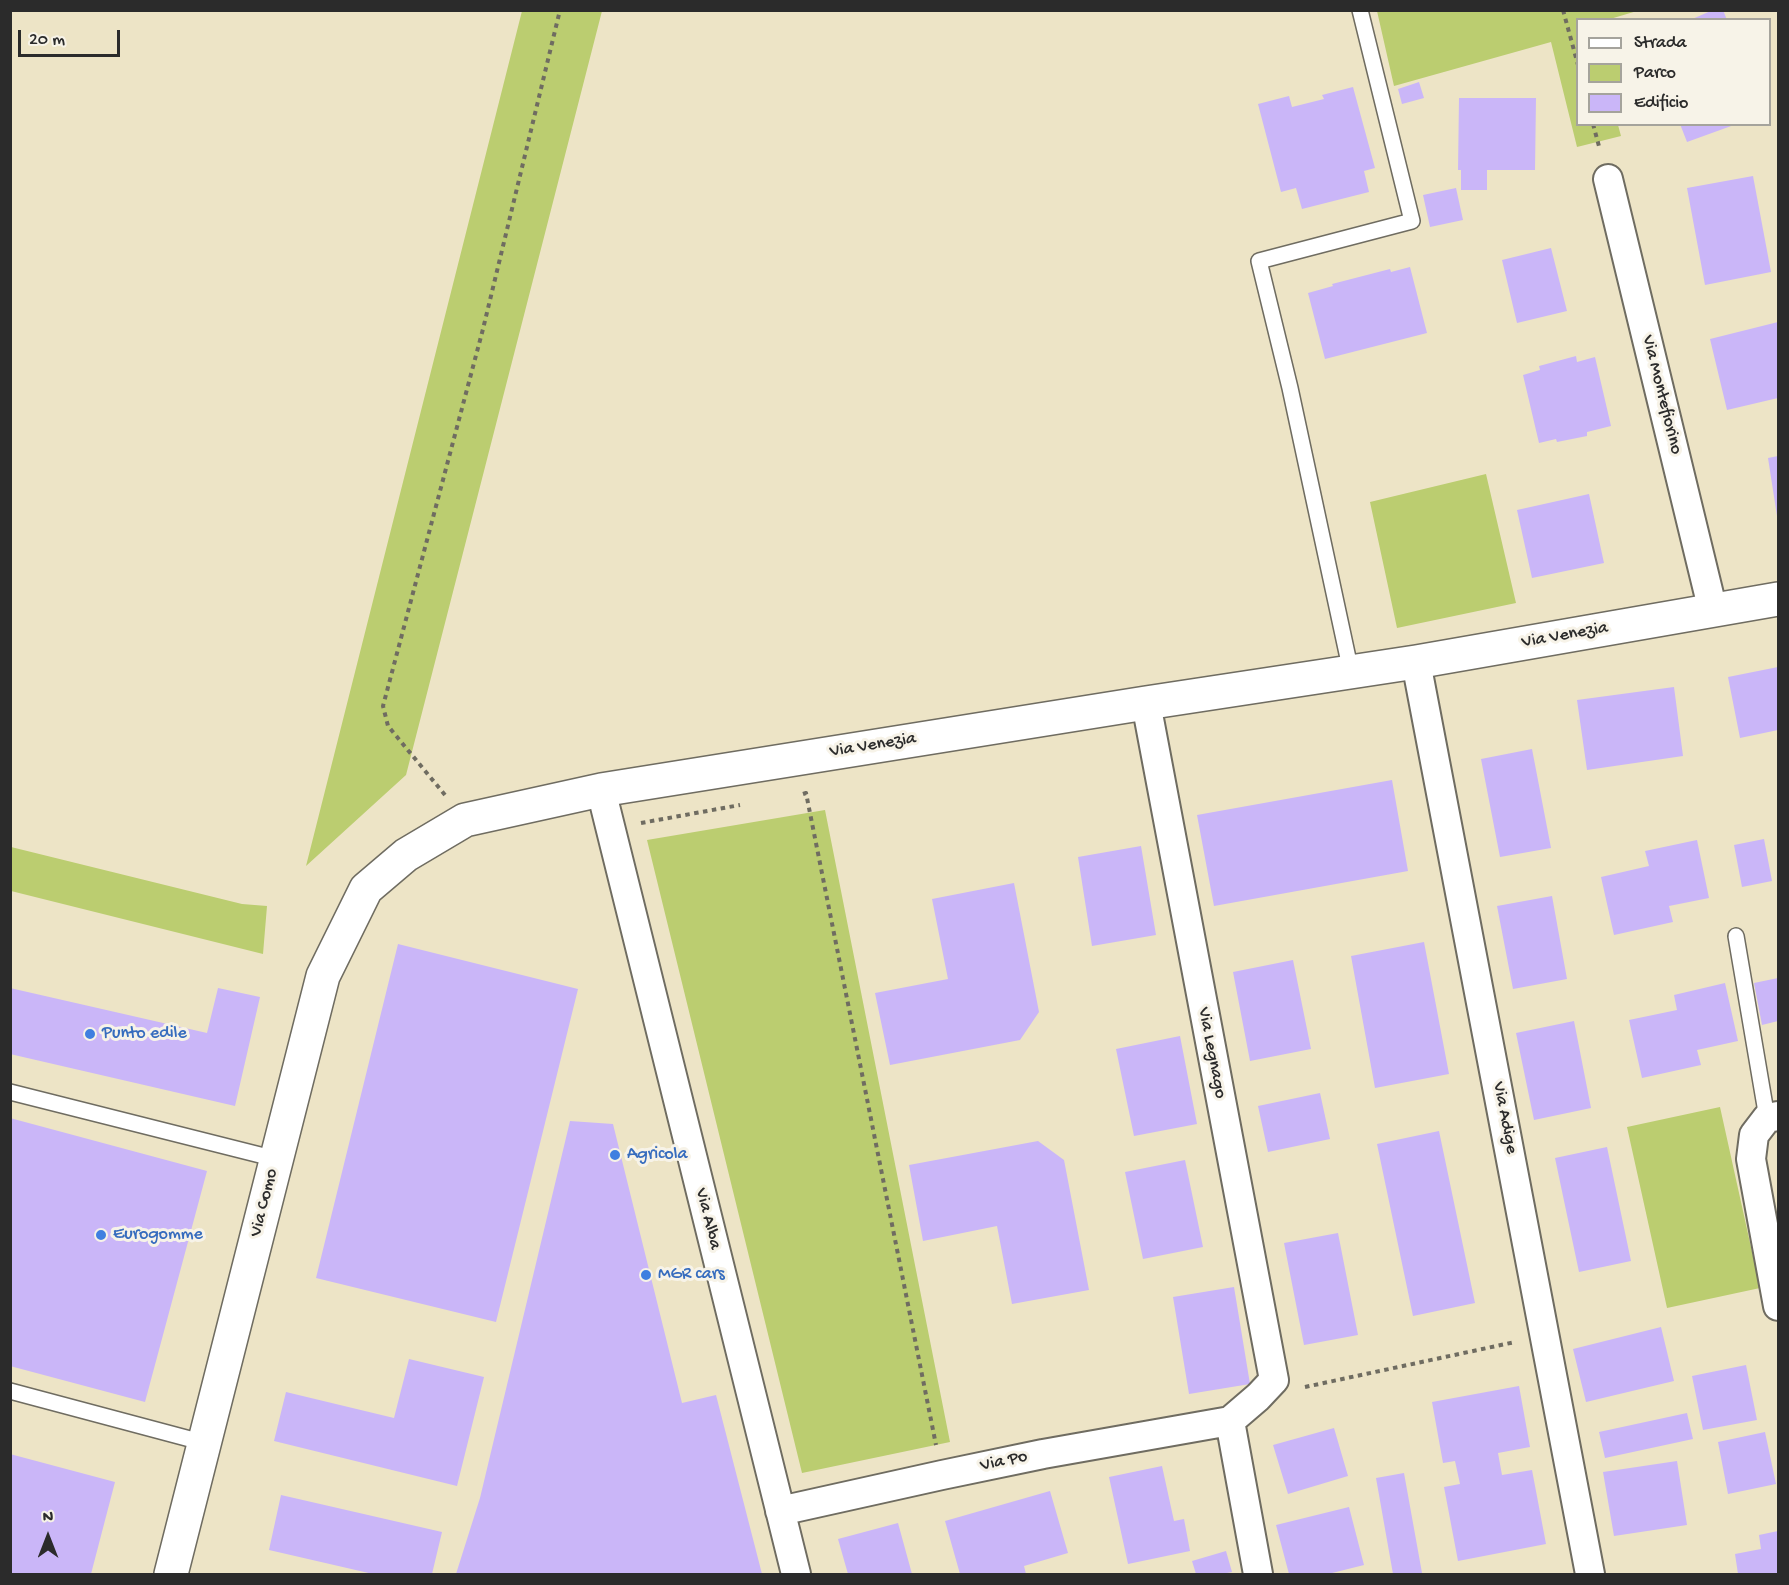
<!DOCTYPE html>
<html>
<head>
<meta charset="utf-8">
<style>
  body { margin:0 }
  #map { position:relative; width:1789px; height:1585px; overflow:hidden; background:#ede4c6; font-family:"Gochi Hand",sans-serif }
  canvas { display:block }
  .frame { position:absolute; inset:0; border:12px solid #2b2b2b; pointer-events:none }
  .legend { position:absolute; left:1576px; top:18px; width:195px; height:108px; box-sizing:border-box; background:#f7f3e8; border:2px solid #a5a39c; margin:0; padding:8px 10px; list-style:none; font-size:18px; color:#2b2b2b }
  .legend li { display:flex; align-items:center; gap:12px; height:30px }
  .legend b { width:30px; border:2px solid #a5a39c }
  .north { position:absolute; left:18px; top:1507px; width:60px; height:60px; -webkit-text-stroke:4px #f7f3e8; paint-order:stroke; rotate:0deg; font-size:16px; font-weight:700; line-height:24px; text-align:center; color:#2b2b2b }
  .north::after { content:''; display:block; margin:auto; width:21px; height:27px; background:#2b2b2b; clip-path:polygon(50% 0,100% 100%,50% 72%,0 100%) }
  .scale { position:absolute; left:18px; top:30px; width:102px; height:27px; box-sizing:border-box; border:3px solid #2b2b2b; border-top:0; padding-left:8px; font-size:18px; line-height:21px; white-space:nowrap; color:#2b2b2b; -webkit-text-stroke:4px #f7f3e8; paint-order:stroke }
</style>
</head>
<body>
<div id="map">
<canvas width="1789" height="1585"></canvas>
<div class="frame"></div>
<ul class="legend">
<li><b style="height:8px;background:#fff"></b>Strada</li>
<li><b style="height:16px;background:#bbcd70"></b>Parco</li>
<li><b style="height:16px;background:#cab6f8"></b>Edificio</li>
</ul>
<div class="north">N</div>
<div class="scale">20 m</div>
</div>
<script>
const ctx = document.querySelector('canvas').getContext('2d');
ctx.lineJoin = 'round';
function fillPath(path, color) { ctx.fillStyle = color; ctx.fill(path, 'evenodd'); }
function strokePath(path, color, width, dash) { ctx.strokeStyle = color; ctx.lineWidth = width; ctx.lineCap = dash ? 'butt' : 'round'; ctx.setLineDash(dash || []); ctx.stroke(path); }
function label(font, color, halo, rows, align = 'center') {
  ctx.font = font + ' "Gochi Hand",sans-serif'; ctx.lineWidth = 6; ctx.setLineDash([]); ctx.textBaseline = 'middle'; ctx.strokeStyle = halo; ctx.fillStyle = color; for (const [text, x, y, turn = 0] of rows) {
    ctx.save(); ctx.translate(x, y); ctx.rotate((+turn || 0) * Math.PI / 180); ctx.textAlign = isNaN(turn) ? turn : align; if (halo) ctx.strokeText(text, 0, 0); ctx.fillText(text, 0, 0); ctx.restore();
  }
}
const green = new Path2D(`
  M522,11H602L406,775L306,866Z
  M1377,11H1637L1610,19L1578,20V124L1618,125L1621,136L1577,147L1551,42L1394,86Z
  M1486,474L1516,603L1397,628L1370,502Z
  M825,810L950,1442L802,1473L647,840Z
  M11,847L242,904L267,906L263,954L11,891Z
  M1720,1107L1760,1288L1667,1308L1627,1127Z`);
const building = new Path2D(`
  M1713,10H1723L1727,20H1690Z
  M1419,82L1424,98L1402,104L1398,89Z
  M1353,87L1375,168L1364,171L1369,192L1302,209L1296,188L1281,192L1258,104L1289,96L1292,107L1324,99L1322,95Z
  M1459,98H1536L1535,170H1487V190H1461V170H1458Z
  M1680,124H1734V125L1687,142Z
  M1753,176L1771,272L1705,285L1687,188Z
  M1456,188L1463,220L1430,227L1423,195Z
  M1551,248L1567,311L1517,323L1502,260Z
  M1410,267L1427,333L1325,359L1308,293L1333,286L1332,284L1390,269L1391,272Z
  M1778,322V398L1727,410L1710,339Z
  M1576,356L1577,362L1595,357L1611,426L1587,432V436L1557,442L1556,439L1539,443L1523,375L1540,370L1539,366Z
  M1778,456V516H1777L1768,458Z
  M1589,494L1604,563L1532,578L1517,510Z
  M1778,667V730L1740,738L1728,677Z
  M1674,687L1683,756L1587,770L1577,700Z
  M1532,749L1551,848L1500,857L1481,759Z
  M1392,780L1408,871L1214,906L1197,815Z
  M1764,839L1772,881L1742,887L1734,845Z
  M1697,840L1709,898L1669,906L1673,922L1614,935L1601,877L1649,866L1645,851Z
  M1141,846L1156,935L1092,946L1078,857Z
  M1014,883L1039,1012L1020,1040L890,1065L875,993L948,979L932,899Z
  M1552,896L1567,979L1513,989L1497,906Z
  M1424,942L1449,1074L1375,1088L1351,956Z
  M398,944L578,989L496,1322L316,1278Z
  M1293,960L1311,1049L1250,1061L1233,972Z
  M1778,978V1021L1762,1025L1754,983Z
  M1725,983L1738,1041L1697,1050L1701,1065L1642,1078L1629,1020L1677,1010L1674,995Z
  M10,988L207,1033L218,988L260,997L235,1106L10,1054Z
  M1574,1021L1591,1108L1534,1120L1516,1033Z
  M1180,1036L1197,1124L1134,1136L1116,1049Z
  M1320,1093L1330,1139L1268,1152L1258,1106Z
  M10,1118L207,1171L145,1402L10,1366Z
  M570,1121L613,1124L682,1403L716,1395L762,1574H456L480,1498Z
  M1439,1131L1475,1303L1413,1316L1377,1144Z
  M1038,1141L1064,1160L1089,1290L1012,1304L997,1226L923,1241L909,1165Z
  M1607,1147L1631,1261L1579,1272L1555,1158Z
  M1185,1160L1203,1247L1143,1259L1125,1172Z
  M1338,1233L1358,1335L1304,1345L1284,1243Z
  M1234,1287L1250,1384L1189,1394L1173,1297Z
  M1661,1327L1674,1381L1586,1402L1573,1349Z
  M409,1359L484,1377L457,1486L274,1441L286,1392L394,1418Z
  M1746,1365L1757,1420L1703,1430L1692,1376Z
  M1519,1386L1530,1447L1498,1453L1502,1475L1532,1470L1546,1544L1458,1561L1444,1487L1460,1484L1455,1461L1443,1463L1432,1402Z
  M1687,1413L1693,1439L1605,1458L1599,1432Z
  M1334,1428L1348,1476L1288,1494L1273,1445Z
  M1765,1432L1776,1484L1728,1494L1718,1442Z
  M10,1454L115,1482L91,1574H10Z
  M1677,1461L1687,1525L1614,1536L1603,1472Z
  M1162,1466L1174,1521L1184,1519L1190,1551L1128,1564L1109,1477Z
  M1404,1473L1422,1573L1393,1574L1376,1478Z
  M1050,1491L1068,1553L1024,1566L1026,1574H960L945,1521Z
  M281,1495L442,1532L432,1574H373L269,1550Z
  M1349,1507L1364,1565L1328,1574H1289L1276,1525Z
  M898,1523L912,1574H848L838,1539Z
  M1778,1531V1574H1738L1735,1554L1761,1549L1759,1535Z
  M1226,1551L1232,1572L1222,1574H1196L1192,1561Z`);
const path = new Path2D(`
  M1563,10L1578,65
  M1593,124L1600,150
  M803,794L806,793L936,1445
  M445,795L388,726L383,706L483,329L560,10
  M641,823L740,805
  M1305,1387L1515,1342`);
const service = new Path2D(`
  M1351,672L1290,388L1259,261L1412,221L1360,10
  M1736,936L1767,1118
  M10,1092L276,1159
  M10,1391L205,1443`);
const minor = new Path2D(`
  M1608,179L1713,611
  M1416,662L1590,1574
  M1146,703L1274,1380L1258,1397L1230,1421
  M601,790L796,1574
  M1778,1116L1767,1118L1754,1135L1751,1159L1778,1306
  M1230,1421L1258,1574
  M780,1511L942,1475L1043,1454L1230,1421`);
const tertiary = new Path2D(`
  M171,1574L323,976L366,889L406,855L465,820L601,790L1146,703L1416,662L1778,599`);
const markers = [
  [90,1034,6,"#3f7fe0"],
  [615,1155,6,"#3f7fe0"],
  [101,1235,6,"#3f7fe0"],
  [646,1275,6,"#3f7fe0"]
];
const streetNames = [
  ["Via Montefiorino",1661,395,76],
  ["Via Venezia",1565,636,-10],
  ["Via Venezia",873,746,-9],
  ["Via Legnago",1211,1053,79],
  ["Via Adige",1504,1118,79],
  ["Via Como",265,1203,-76],
  ["Via Alba",707,1219,76],
  ["Via Po",1004,1462,-12]
];
const shopNames = [
  ["Punto edile",102,1034],
  ["Agricola",627,1155],
  ["Eurogomme",113,1235],
  ["MGR cars",658,1275]
];
fillPath(green, '#bbcd70');
fillPath(building, '#cab6f8');
strokePath(service, '#6f6c61', 18);
strokePath(minor, '#6f6c61', 32);
strokePath(tertiary, '#6f6c61', 36);
strokePath(path, '#6f6c61', 4, [4.5, 4.5]);
strokePath(service, '#fff', 15);
strokePath(minor, '#fff', 28);
strokePath(tertiary, '#fff', 33);
for (const [x, y, r, color] of markers) { const dot = new Path2D(); dot.arc(x, y, r, 0, 2 * Math.PI); ctx.fillStyle = color; ctx.fill(dot); strokePath(dot, '#f7f3e8', 2); }
label('18px', '#2b2b2b', '#f7f3e8', streetNames);
label('18px', '#366cbe', '#f7f3e8', shopNames, 'left');
</script>
</body>
</html>
